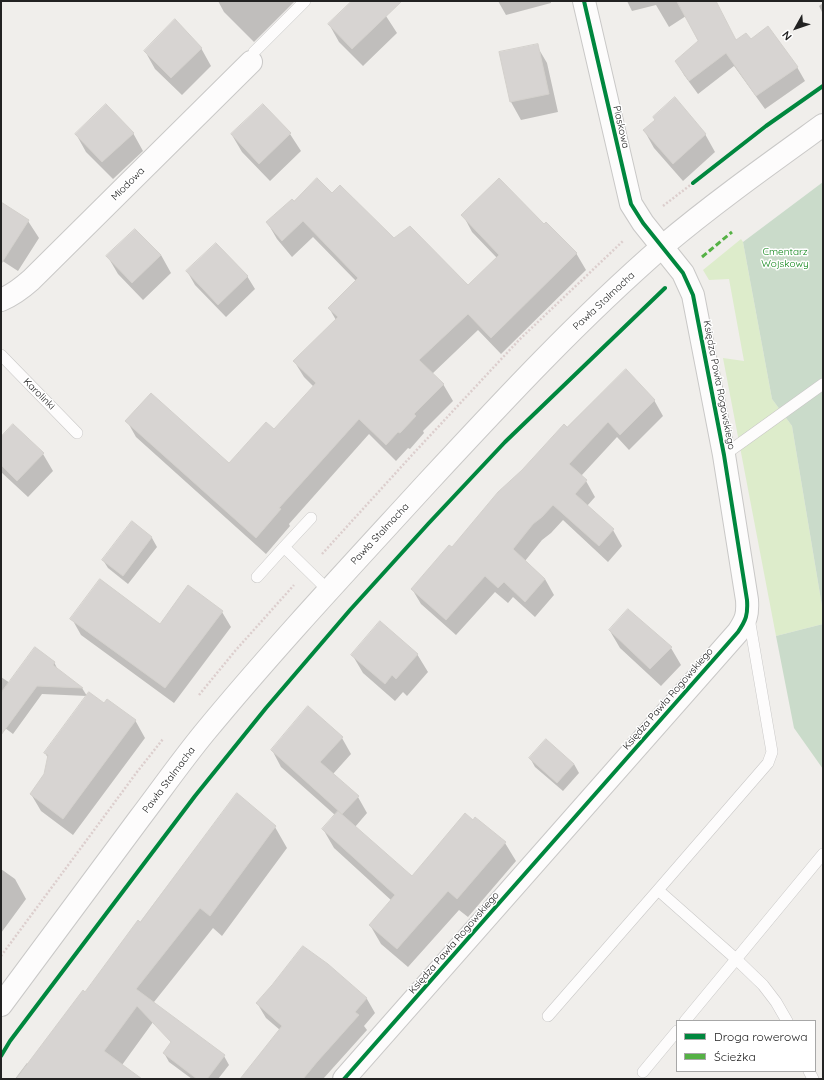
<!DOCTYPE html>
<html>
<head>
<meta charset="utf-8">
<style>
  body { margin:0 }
  #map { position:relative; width:824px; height:1080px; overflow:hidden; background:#f0eeeb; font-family:Quicksand,sans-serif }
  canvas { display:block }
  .frame { position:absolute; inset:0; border:2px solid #222; pointer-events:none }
  .legend { position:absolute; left:676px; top:1020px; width:140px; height:52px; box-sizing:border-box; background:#fff; border:1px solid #a7a7a7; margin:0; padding:5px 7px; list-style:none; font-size:12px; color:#222 }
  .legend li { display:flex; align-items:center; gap:8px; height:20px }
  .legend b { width:20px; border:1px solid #a7a7a7 }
  .north { position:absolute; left:776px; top:8px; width:40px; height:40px; -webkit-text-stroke:3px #fff; paint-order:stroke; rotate:230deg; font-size:11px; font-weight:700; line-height:16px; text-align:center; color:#222 }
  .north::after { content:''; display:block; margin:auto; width:14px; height:18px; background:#222; clip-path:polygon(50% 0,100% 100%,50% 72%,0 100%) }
</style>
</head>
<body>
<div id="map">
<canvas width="824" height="1080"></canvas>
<div class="frame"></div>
<ul class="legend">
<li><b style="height:5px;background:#00873e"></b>Droga rowerowa</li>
<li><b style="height:5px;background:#55b145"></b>Ścieżka</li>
</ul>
<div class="north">N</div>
</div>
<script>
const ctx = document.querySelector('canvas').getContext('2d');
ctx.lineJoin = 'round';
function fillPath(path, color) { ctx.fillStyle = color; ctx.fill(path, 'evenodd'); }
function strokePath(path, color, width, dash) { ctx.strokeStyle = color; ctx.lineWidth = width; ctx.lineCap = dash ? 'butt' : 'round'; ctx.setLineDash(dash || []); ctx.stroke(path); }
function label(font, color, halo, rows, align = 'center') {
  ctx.font = font + ' Quicksand,sans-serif'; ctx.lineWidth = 3; ctx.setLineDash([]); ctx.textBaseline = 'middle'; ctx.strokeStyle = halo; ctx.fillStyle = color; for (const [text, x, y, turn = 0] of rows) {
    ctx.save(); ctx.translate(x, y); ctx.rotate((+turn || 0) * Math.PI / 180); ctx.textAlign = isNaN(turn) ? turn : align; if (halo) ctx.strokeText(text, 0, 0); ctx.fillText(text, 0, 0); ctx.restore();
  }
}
const grass = new Path2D(`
  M741,239L743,242L772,399L792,426L823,612V624L776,636L723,358L744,361L729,279L709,280L703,270Z`);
const cemetery = new Path2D(`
  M823,182V612L792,426L772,399L743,242Z
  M823,624V769L794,728L776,636Z`);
const shadow = new Path2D(`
  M218,1H295L254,42L224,12Z
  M353,1H372L386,16L397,33L363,66L339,42L329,24Z
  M498,1H551V3L506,15Z
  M627,1H715L736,41L751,40L797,67L805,81L765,109L734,66L698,94L684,75L676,61L699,42L686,16L669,27L656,5L632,11Z
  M823,3V14L819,6Z
  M537,46L547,63L558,112L521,120L511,102L500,53Z
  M201,48L211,66L182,95L155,69L145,51Z
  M263,105L290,134L301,151L270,181L242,152L232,135Z
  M644,130L705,134L715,152L683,181L654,148Z
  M133,133L143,151L113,179L86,152L76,134Z
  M332,195L394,239L468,286L497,258L472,232L463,215L544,226L576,253L586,270L501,354L478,330L432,374L443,384L453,401L423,431L424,433L410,449L408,448L396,461L369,434L289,524L290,526L266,554L136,437L127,421L229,465L274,431L314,387L304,377L294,361L336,320L329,308L356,281L313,237L292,257L277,239L267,222L294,203Z
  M1,204L28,221L39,238L18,271L1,260Z
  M135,230L161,255L171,273L143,300L118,274L108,257Z
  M187,271L247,276L255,289L226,317L195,285Z
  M654,400L663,416L629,450L617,437L581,476L586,481L595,497L587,506L613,530L622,546L608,562L563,520L551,533L542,540L525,561L545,579L554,595L535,617L513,597L508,603L495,592L456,635L421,604L412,589L452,549L567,428Z
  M1,438L43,454L53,471L28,497L1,472Z
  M132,522L152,538L157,547L128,584L108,568L103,560Z
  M222,612L231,627L174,703L81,635L72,619L160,625Z
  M610,631L671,648L681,665L661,686L620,648Z
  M417,654L428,672L407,696L403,692L395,701L363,673L353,656Z
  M54,662L59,672L82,688L87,696L42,694L13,734L1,725V677L10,683Z
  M135,720L145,738L73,835L41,811L31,794L45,774L48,758L45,753Z
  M342,738L351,754L333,774L358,797L367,813L355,827L412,878L473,821L505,843L516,861L468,917L459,910L408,967L381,944L370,925L392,901L334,848L323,829L335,815L281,767L272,750Z
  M530,758L574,764L579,773L563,791L535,767Z
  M275,827L287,848L222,936L213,928L150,1007L156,1018L122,1065L131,1079H15L27,1063L28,1064L86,993L140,923Z
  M1,869L15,879L26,899L1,933Z
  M328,965L367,999L375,1013L364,1026L367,1030L323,1079H247L280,1030L266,1018L257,1003Z
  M164,1053L224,1056L229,1065L218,1079H192L169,1062Z`);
const building = new Path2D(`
  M352,1H402L352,49L328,24Z
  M677,1H716L736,40L746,33L751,39L768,26L798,67L756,96L726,53L689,81L675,61L698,41Z
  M175,19L202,48L171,78L144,51Z
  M538,44L549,94L510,102L499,52Z
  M675,97L706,134L673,164L643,130L655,120L653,117Z
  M106,104L134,133L102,162L75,134Z
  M263,104L291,133L259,164L231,134Z
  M317,178L332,193L340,185L394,238L410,226L468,285L499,255L461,215L499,178L544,224L546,222L577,253L491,338L468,314L419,360L444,384L414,414L416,416L400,433L398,432L386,445L359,419L279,508L281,509L256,538L125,421L151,393L229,463L266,422L274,429L316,383L293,361L338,317L328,308L358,278L303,221L282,241L266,222L292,199L294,201Z
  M1,202L29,220L1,264Z
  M135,229L161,255L132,283L106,256Z
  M216,243L248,276L218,305L186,271Z
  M626,369L655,400L620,435L608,422L569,464L587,480L575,494L614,529L599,546L553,505L542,517L533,524L513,549L545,579L525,602L504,582L498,588L485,576L446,620L411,589L449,545L452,547L498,492L522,470L564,424L567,427Z
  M13,424L44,453L17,481L1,465V437Z
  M132,521L152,537L123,576L102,560Z
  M100,579L160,624L188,585L223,611L165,688L70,619Z
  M628,609L672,647L650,669L609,630Z
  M380,621L418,654L396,679L392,675L385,684L351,655Z
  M35,647L55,662L53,665L83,688L37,686L1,735V693Z
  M89,692L104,703L107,699L136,720L63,819L30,794L44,774L48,755L44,753Z
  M308,706L343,737L320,762L359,796L342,814L271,750Z
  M546,739L574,764L557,783L529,758Z
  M237,793L276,826L210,916L200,908L136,989L225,1055L207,1079H197L163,1053L171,1042L137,1006L104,1051L142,1079H16L83,990L85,992L138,920L140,922Z
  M338,811L412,876L465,813L473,820L475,817L506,842L457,899L448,891L397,949L369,925L395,895L322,829Z
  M303,946L328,964L367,998L355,1012L359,1015L317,1062L303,1079H240L282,1026L256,1003L272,985Z`);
const path = new Path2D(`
  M663,206L693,183
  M322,554L412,455L519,340L623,241
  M199,695L235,651L294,585
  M1,956L137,772L163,739`);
const service = new Path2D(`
  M251,62L254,52L305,1
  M1,355L77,433
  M724,455L823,384
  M284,547L311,518
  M257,577L284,547L328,590
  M749,618L772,752L768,763L658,890L736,959L763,985L776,1002L787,1021
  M548,1016L658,890
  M685,1021L823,854
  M809,1071L813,1079
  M643,1072L677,1031`);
const minor = new Path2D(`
  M1,300C13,295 22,288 31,280L251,62
  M344,1079L738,632C746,620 748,615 747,600L724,455L693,295L683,273L643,223L631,204L584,1`);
const tertiary = new Path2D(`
  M1,1005C47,943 93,881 139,819C161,790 182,760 205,732C276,646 352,565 427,483C503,401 579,319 663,246C714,203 769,164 823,125`);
const quiet = new Path2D(`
  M702,257L732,232`);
const cycleway = new Path2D(`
  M693,183L766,126L823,86
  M1,1056L10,1041L195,796L266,708L350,610L428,524L505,442L665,288
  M344,1079L738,632C746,620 748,615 747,600L724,455L693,295L683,273L643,223L631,204L584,1`);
const streetNames = [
  ["Piaskowa",621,127,77],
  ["Miodowa",128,184,-45],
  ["Pawła Stalmacha",604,301,-43],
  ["Księdza Pawła Rogowskiego",719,385,79],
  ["Karolinki",39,394,45],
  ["Pawła Stalmacha",380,534,-47],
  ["Księdza Pawła Rogowskiego",668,699,-49],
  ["Pawła Stalmacha",169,780,-53],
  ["Księdza Pawła Rogowskiego",454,943,-49]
];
const parkNames = [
  ["Cmentarz",785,252],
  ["Wojskowy",785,264]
];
fillPath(grass, '#ddeccb');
fillPath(cemetery, '#cadbca');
fillPath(shadow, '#0003');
fillPath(building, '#d7d4d2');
strokePath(building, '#d3d0cc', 1);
strokePath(service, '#c9c8c7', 12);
strokePath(minor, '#c9c8c7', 24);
strokePath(tertiary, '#c9c8c7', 24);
strokePath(path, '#dccecd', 2.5, [2, 2]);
strokePath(service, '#fdfcfc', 11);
strokePath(minor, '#fdfcfc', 22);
strokePath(tertiary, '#fdfcfc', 22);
strokePath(quiet, '#55b145', 3, [6, 3]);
strokePath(cycleway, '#00873e', 4);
label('10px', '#222', '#fff', streetNames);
label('10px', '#0c8416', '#fff', parkNames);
</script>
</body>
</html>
